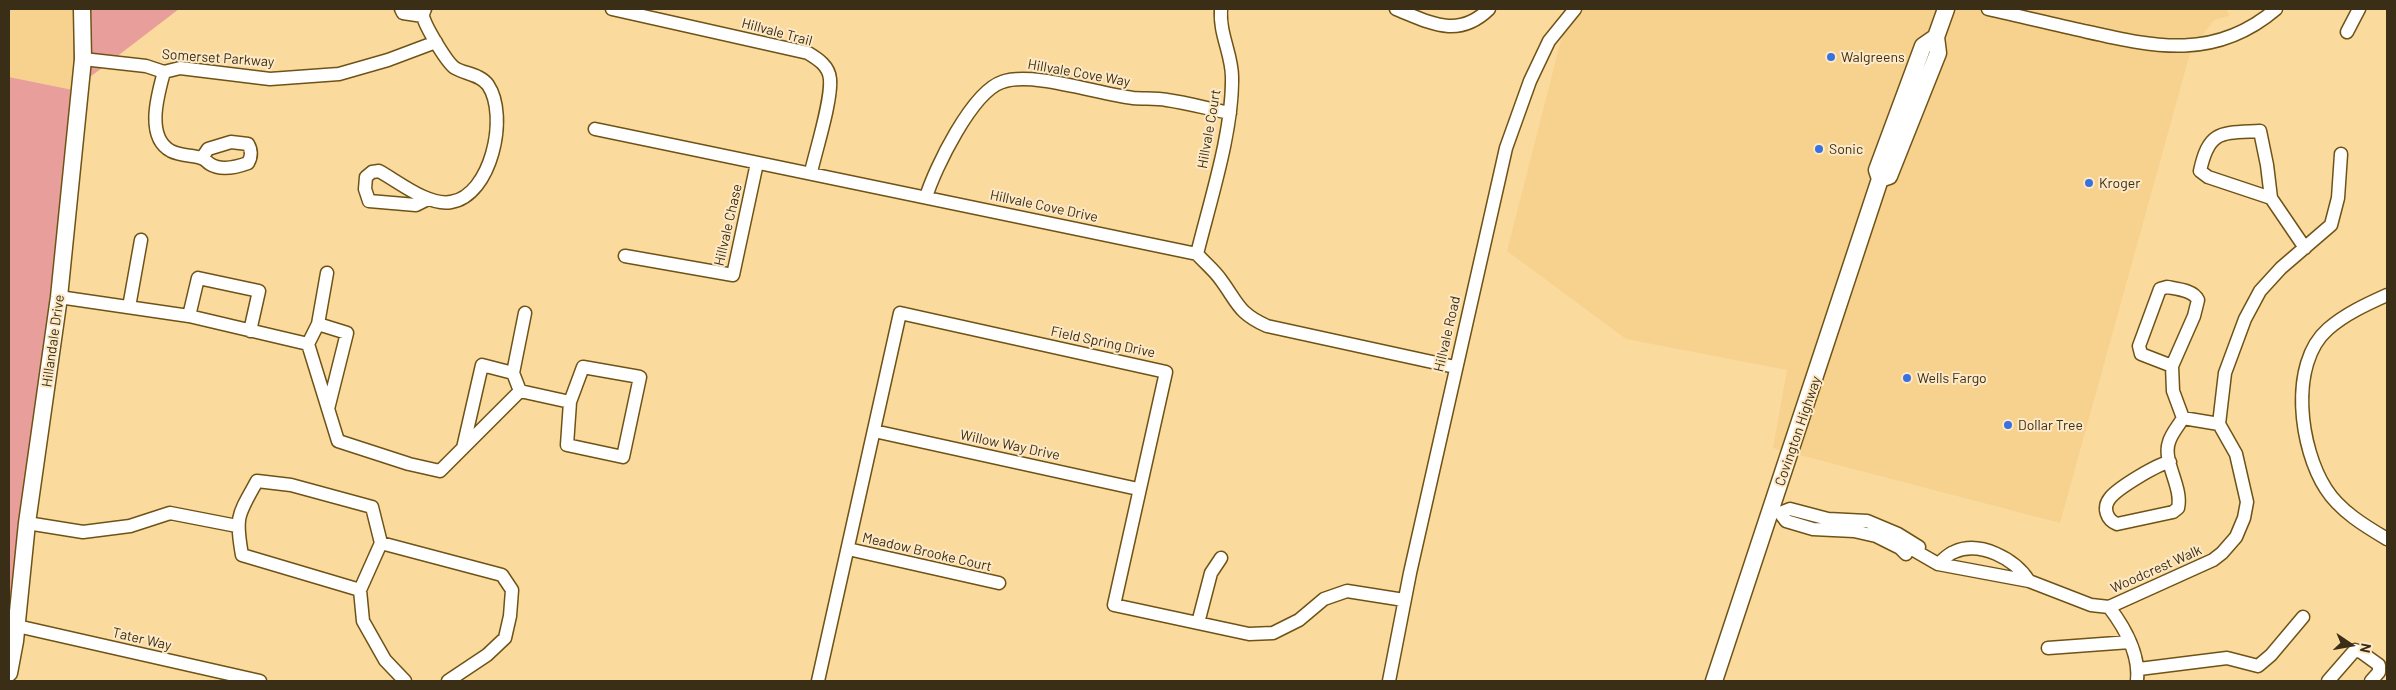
<!DOCTYPE html>
<html>
<head>
<meta charset="utf-8">
<style>
  body { margin:0 }
  #map { position:relative; width:2396px; height:690px; overflow:hidden; background:#fbda9e; font-family:Barlow,sans-serif }
  canvas { display:block }
  .frame { position:absolute; inset:0; border:10px solid #3b2e16; pointer-events:none }
  .north { position:absolute; left:2326px; top:620px; width:50px; height:50px; -webkit-text-stroke:4px #fde9c6; paint-order:stroke; rotate:102deg; font-size:14px; font-weight:700; line-height:20px; text-align:center; color:#3b2e16 }
  .north::after { content:''; display:block; margin:auto; width:18px; height:22px; background:#3b2e16; clip-path:polygon(50% 0,100% 100%,50% 72%,0 100%) }
</style>
</head>
<body>
<div id="map">
<canvas width="2396" height="690"></canvas>
<div class="frame"></div>
<div class="north">N</div>
</div>
<script>
const ctx = document.querySelector('canvas').getContext('2d');
ctx.lineJoin = 'round';
function fillPath(path, color) { ctx.fillStyle = color; ctx.fill(path, 'evenodd'); }
function strokePath(path, color, width, dash) { ctx.strokeStyle = color; ctx.lineWidth = width; ctx.lineCap = dash ? 'butt' : 'round'; ctx.setLineDash(dash || []); ctx.stroke(path); }
function label(font, color, halo, rows, align = 'center') {
  ctx.font = font + ' Barlow,sans-serif'; ctx.lineWidth = 4; ctx.setLineDash([]); ctx.textBaseline = 'middle'; ctx.strokeStyle = halo; ctx.fillStyle = color; for (const [text, x, y, turn = 0] of rows) {
    ctx.save(); ctx.translate(x, y); ctx.rotate((+turn || 0) * Math.PI / 180); ctx.textAlign = isNaN(turn) ? turn : align; if (halo) ctx.strokeText(text, 0, 0); ctx.fillText(text, 0, 0); ctx.restore();
  }
}
const built = new Path2D(`
  M9,9H73V90L9,77Z
  M1582,9H2227L2229,16L2214,20L2191,50L2060,523L1773,448L1787,370L1626,339L1507,251L1563,32Z`);
const green = new Path2D(`
  M73,9H179L73,90L9,664V77L73,90Z`);
const minor = new Path2D(`
  M401,9L403,13L423,16
  M425,9C424,11 423,14 423,16C425,26 447,63 455,68C465,74 480,74 488,85C509,116 491,196 451,202C428,206 399,182 379,171L372,172L366,177L365,189L369,201L416,205L428,199
  M612,9L808,53C818,59 829,66 830,79C832,100 816,150 811,172
  M1396,9C1431,23 1458,39 1489,9
  M1988,9C2020,16 2052,24 2084,31C2155,47 2215,61 2276,9
  M2347,32L2359,9
  M83,59L146,66L164,72L180,68L270,79L339,74L388,60L436,42
  M164,72C158,94 145,137 171,151C181,156 191,155 201,158C205,159 207,162 210,164C221,171 237,167 248,163C252,156 252,151 248,144L231,142L208,149L202,158
  M595,129L1197,254C1205,263 1215,271 1221,280C1238,303 1238,313 1267,326L1455,367
  M2260,131L2267,165L2271,198L2208,177L2200,171C2209,129 2222,133 2260,131Z
  M926,197C935,168 972,92 1002,82C1032,71 1098,94 1133,98C1144,99 1156,98 1167,100C1188,103 1209,109 1230,113
  M2271,198L2305,248
  M1197,254C1210,201 1233,131 1232,77C1232,54 1219,34 1221,9
  M625,256L733,275L757,163
  M2167,287C2177,289 2193,290 2198,300L2194,316L2172,366L2141,354L2139,346L2160,289Z
  M2387,295C2367,304 2345,314 2328,329C2288,364 2300,449 2326,489C2340,511 2365,526 2387,539
  M59,297L189,316L308,344L338,441L409,464L440,471L520,391L570,402L567,445L623,457L640,377L583,367L570,402
  M129,307L141,240
  M189,316L198,278L259,291L250,331
  M318,324L327,273
  M308,344L318,324L347,333L328,409
  M513,373L525,313
  M2183,418L2219,424
  M874,431L1138,489
  M463,448L482,365L513,373L520,391
  M2170,462C2157,464 2118,488 2110,498C2102,508 2107,520 2117,524L2173,512L2178,508C2183,487 2162,461 2169,442C2171,434 2179,425 2183,418L2173,391L2172,366
  M257,481L291,485L372,507L381,543L360,590L242,555C235,516 238,515 257,481Z
  M1771,511L1780,513L1786,521L1813,529L1854,531L1876,536L1900,548L1906,554
  M1780,513L1790,509L1828,519L1867,521L1898,534L1919,547
  M27,523L83,532L130,526L170,513L237,526
  M381,543L502,575L512,590L510,616L505,638L487,655L448,681
  M1900,548L1912,549L1938,564L2029,581L2091,605L2109,607C2125,628 2140,654 2137,681
  M848,549L999,583
  M1938,564C1943,560 1948,554 1954,552C1980,540 2015,559 2029,581
  M360,590L363,621L385,660L405,681
  M2109,607L2213,560L2222,553L2236,537L2244,518L2247,502L2236,454L2219,424L2225,373L2245,319L2260,291L2281,268L2331,225L2338,198L2341,154
  M1198,623L1211,573L1221,558
  M17,626L260,681
  M2048,648L2130,642
  M2139,669L2227,658L2258,666L2271,655L2303,617
  M818,681L900,313L1166,372L1114,605L1249,634L1273,633L1299,620L1324,599L1347,591L1404,600
  M1389,681L1410,573L1506,148L1530,81L1549,41L1575,9
  M2328,681L2355,650L2361,652L2379,665V672L2371,681`);
const major = new Path2D(`
  M1880,179L1889,176L1938,53L1936,37L1946,9
  M9,673L15,641L27,523L59,297L83,59L82,9
  M1714,681L1880,179L1877,170L1923,46L1936,37`);
const markers = [
  [1831,57,5,"#3871e0"],
  [1819,149,5,"#3871e0"],
  [2089,183,5,"#3871e0"],
  [1907,378,5,"#3871e0"],
  [2008,425,5,"#3871e0"]
];
const streetNames = [
  ["Hillvale Trail",777,32,15],
  ["Somerset Parkway",218,58,4],
  ["Hillvale Cove Way",1079,73,10],
  ["Hillvale Court",1209,129,-80],
  ["Hillvale Cove Drive",1044,206,12],
  ["Hillvale Chase",728,225,-77],
  ["Hillvale Road",1447,334,-77],
  ["Hillandale Drive",53,341,-82],
  ["Field Spring Drive",1103,342,12],
  ["Covington Highway",1798,431,-71],
  ["Willow Way Drive",1010,445,12],
  ["Meadow Brooke Court",927,552,13],
  ["Woodcrest Walk",2156,569,-24],
  ["Tater Way",142,639,13]
];
const poiNames = [
  ["Walgreens",1841,57],
  ["Sonic",1829,149],
  ["Kroger",2099,183],
  ["Wells Fargo",1917,378],
  ["Dollar Tree",2018,425]
];
fillPath(built, '#f7d28f');
fillPath(green, '#e89f9c');
strokePath(minor, '#6f5316', 15);
strokePath(major, '#6f5316', 19);
strokePath(minor, '#fff', 12);
strokePath(major, '#fff', 16);
for (const [x, y, r, color] of markers) { const dot = new Path2D(); dot.arc(x, y, r, 0, 2 * Math.PI); ctx.fillStyle = color; ctx.fill(dot); strokePath(dot, '#fde9c6', 2); }
label('14px', '#3b2e16', '#fde9c6', streetNames);
label('14px', '#3b2e16', '#fde9c6', poiNames, 'left');
</script>
</body>
</html>
